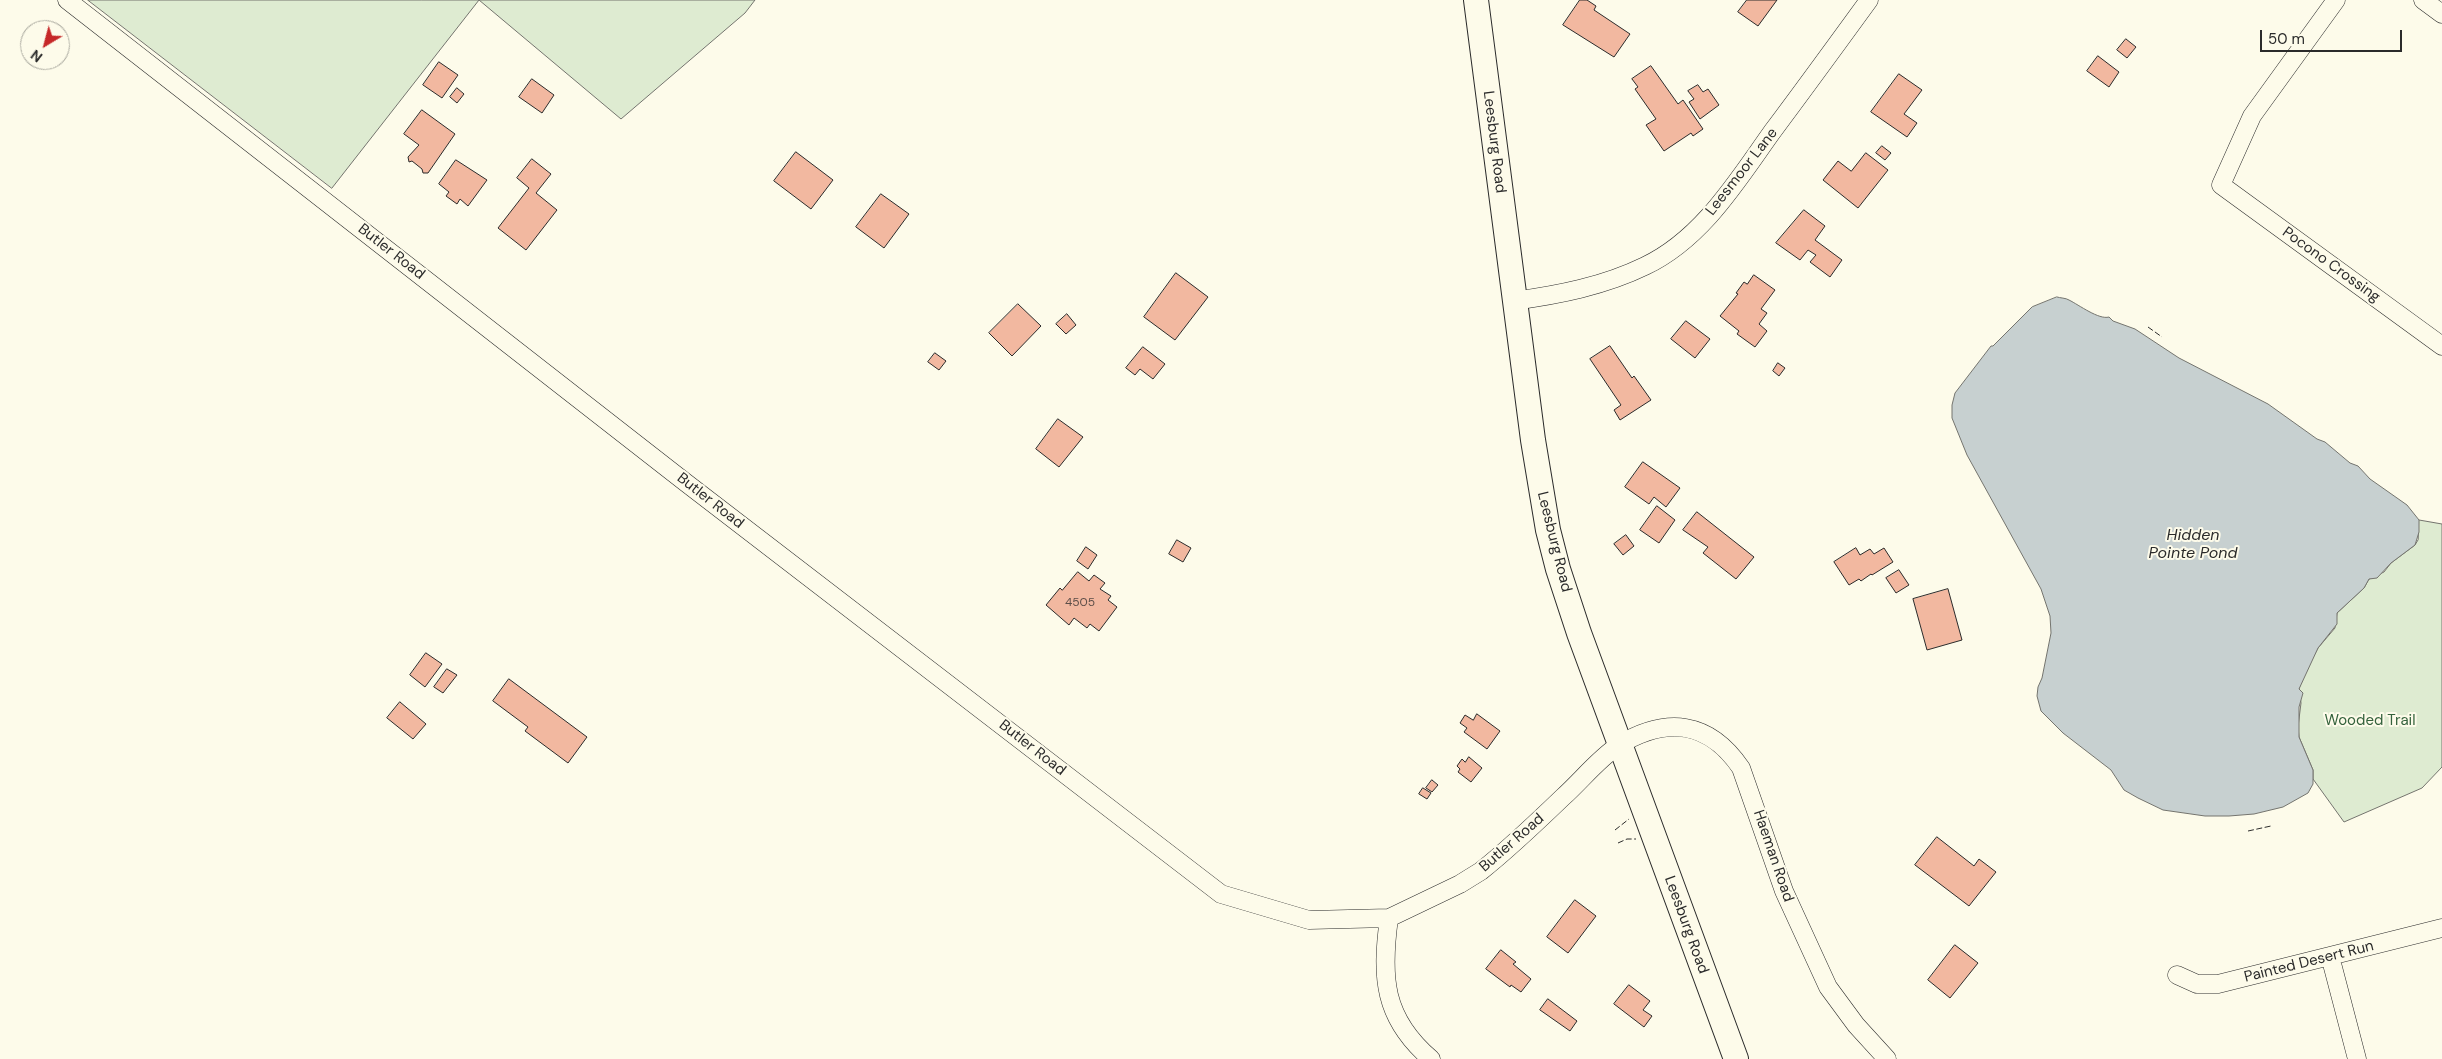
<!DOCTYPE html>
<html>
<head>
<meta charset="utf-8">
<style>
  body { margin:0 }
  #map { position:relative; width:2442px; height:1059px; overflow:hidden; background:#fdfbea; font-family:"DM Sans",sans-serif }
  canvas { display:block }
  .north { position:absolute; left:20px; top:20px; width:50px; height:50px; box-sizing:border-box; background:#fdfbea; border:1px solid #a9a89e; border-radius:50%; rotate:217deg; font-size:14px; font-weight:700; line-height:20px; text-align:center; color:#2b2b2b }
  .north::after { content:''; display:block; margin:auto; width:18px; height:22px; background:#c62828; clip-path:polygon(50% 0,100% 100%,50% 72%,0 100%) }
  .scale { position:absolute; left:2260px; top:30px; width:142px; height:22px; box-sizing:border-box; border:2px solid #2b2b2b; border-top:0; padding-left:6px; font-size:15px; line-height:18px; white-space:nowrap; color:#2b2b2b; -webkit-text-stroke:4px #fdfbea; paint-order:stroke }
</style>
</head>
<body>
<div id="map">
<canvas width="2442" height="1059"></canvas>
<div class="north">N</div>
<div class="scale">50 m</div>
</div>
<script>
const ctx = document.querySelector('canvas').getContext('2d');
ctx.lineJoin = 'round';
function fillPath(path, color) { ctx.fillStyle = color; ctx.fill(path, 'evenodd'); }
function strokePath(path, color, width, dash) { ctx.strokeStyle = color; ctx.lineWidth = width; ctx.lineCap = dash ? 'butt' : 'round'; ctx.setLineDash(dash || []); ctx.stroke(path); }
function label(font, color, halo, rows, align = 'center') {
  ctx.font = font + ' "DM Sans",sans-serif'; ctx.lineWidth = 4; ctx.setLineDash([]); ctx.textBaseline = 'middle'; ctx.strokeStyle = halo; ctx.fillStyle = color; for (const [text, x, y, turn = 0] of rows) {
    ctx.save(); ctx.translate(x, y); ctx.rotate((+turn || 0) * Math.PI / 180); ctx.textAlign = isNaN(turn) ? turn : align; if (halo) ctx.strokeText(text, 0, 0); ctx.fillText(text, 0, 0); ctx.restore();
  }
}
const green = new Path2D(`
  M88,0H755L745,13L621,119L479,0L332,188Z
  M2419,520L2442,524V767L2422,788L2344,822L2313,779V770L2299,737L2298,727L2301,703L2299,689L2302,678L2318,648L2335,628L2337,613L2364,588L2369,579L2384,572L2391,563L2415,545L2418,540Z`);
const water = new Path2D(`
  M2057,297C2060,298 2066,298 2069,300C2079,305 2099,320 2109,317L2113,321L2135,329L2179,358L2268,404L2317,439L2325,442L2350,463L2358,466L2370,479L2407,505L2419,520V532L2415,545L2391,563L2377,578L2369,579L2364,588L2337,613V624L2318,648L2299,689L2303,693L2299,707V737L2313,770V784L2308,793L2283,807L2254,814L2229,816H2205L2163,810L2138,798L2124,790L2111,770L2063,733L2041,711L2037,696L2038,687L2042,678L2051,633L2050,616L2041,589L1967,455L1952,418V405L1955,393L1991,346H1993L2032,307Z`);
const building = new Path2D(`
  M1580,0H1587L1596,6L1594,10L1630,34L1614,57L1563,25Z
  M1747,0H1777L1758,26L1738,12Z
  M2126,39L2136,47L2127,58L2117,50Z
  M2098,56L2119,72L2109,87L2087,71Z
  M439,62L458,75L442,98L423,85Z
  M1651,66L1678,104L1683,100L1703,129L1693,136L1691,133L1664,151L1646,125L1656,119L1635,89L1638,87L1632,79Z
  M1899,74L1922,90L1904,114L1917,123L1907,137L1871,112Z
  M532,79L554,95L542,113L519,97Z
  M1698,85L1703,92L1708,89L1719,105L1700,119L1689,102L1694,99L1688,91Z
  M457,88L464,94L457,103L450,97Z
  M422,110L455,134L428,173H423L422,169L412,161L409,162L408,157L419,145L404,134Z
  M1882,146L1891,153L1885,160L1876,153Z
  M796,152L833,180L811,209L774,181Z
  M1866,153L1888,170L1858,208L1823,180L1838,161L1851,171Z
  M532,159L551,174L536,193L557,210L526,250L498,228L529,188L517,178Z
  M456,160L487,180L468,206L460,199L457,204L446,196L449,192L439,184Z
  M881,194L909,214L884,248L856,227Z
  M1804,210L1825,226L1815,240L1842,260L1830,277L1810,262L1816,255L1808,250L1800,260L1776,243Z
  M1176,273L1208,297L1175,340L1144,317Z
  M1754,275L1775,290L1761,309L1767,313L1759,324L1767,331L1755,347L1737,334L1739,331L1720,316L1738,294L1736,293L1744,282L1747,284Z
  M1018,304L1041,326L1012,356L989,333Z
  M1067,314L1076,325L1066,334L1056,324Z
  M1686,321L1710,339L1695,358L1671,339Z
  M1610,346L1632,378L1634,376L1651,400L1620,420L1614,410L1621,405L1590,359Z
  M1143,347L1165,364L1153,379L1140,369L1135,375L1126,368Z
  M935,353L946,361L939,370L928,362Z
  M1778,363L1785,368L1779,376L1773,371Z
  M1058,419L1083,437L1059,467L1036,449Z
  M1643,462L1680,488L1666,507L1654,497L1649,504L1625,487Z
  M1657,506L1675,520L1659,543L1640,530Z
  M1697,512L1754,557L1736,579L1703,553L1708,547L1683,530Z
  M1626,535L1634,546L1623,555L1614,544Z
  M1177,540L1191,548L1183,562L1169,554Z
  M1086,547L1097,555L1088,569L1077,561Z
  M1856,548L1860,555L1870,549L1874,554L1884,548L1893,562L1872,575L1871,574L1861,581L1859,579L1849,585L1834,562Z
  M1899,570L1909,585L1896,593L1886,578Z
  M1078,572L1089,581L1094,575L1105,583L1100,589L1111,596L1108,600L1117,607L1099,631L1090,624L1087,628L1074,618L1069,625L1046,605L1060,588L1062,590Z
  M1948,589L1962,640L1927,650L1913,599Z
  M426,653L442,664L425,687L410,675Z
  M447,669L457,675L443,693L434,687Z
  M509,679L587,737L568,763L525,731L528,727L493,701Z
  M400,702L426,724L413,739L387,718Z
  M1477,714L1500,731L1487,749L1464,732L1467,728L1460,723L1465,715L1473,720Z
  M1469,757L1482,768L1471,782L1458,772L1460,769L1457,766L1462,759L1465,762Z
  M1432,780L1438,785L1432,792L1426,788Z
  M1423,788L1431,793L1427,799L1419,794Z
  M1937,837L1974,866L1979,859L1996,872L1969,906L1915,865Z
  M1575,900L1596,916L1568,953L1547,937Z
  M1955,945L1978,963L1950,998L1928,980Z
  M1501,950L1516,962L1513,964L1531,979L1521,992L1511,985L1510,987L1486,969Z
  M1629,985L1650,1001L1643,1010L1652,1016L1644,1027L1614,1004Z
  M1548,999L1577,1021L1570,1031L1540,1010Z`);
const street = new Path2D(`
  M67,0L685,482L1221,894L1309,920L1389,918L1460,884L1481,871C1510,848 1536,823 1563,797C1581,781 1598,759 1619,745C1667,716 1709,721 1741,768L1784,891L1828,987L1856,1025L1887,1059
  M2336,0L2252,116L2221,185L2442,346
  M2423,0L2442,14
  M1513,301C1558,295 1604,286 1645,266C1702,239 1737,181 1772,132C1805,88 1837,44 1869,0
  M1389,918C1381,977 1383,1018 1431,1059
  M2330,956L2357,1059
  M2177,975L2197,984H2218L2442,928`);
const secondary = new Path2D(`
  M1476,0L1533,440L1548,530L1558,569L1579,633L1736,1059`);
const fence = new Path2D(`
  M2148,327L2162,337
  M1615,830L1629,819
  M2248,831L2271,826
  M1618,843L1627,839H1636`);
const numberNames = [
  ["4505",1080,603]
];
const streetNames = [
  ["Leesburg Road",1494,142,83],
  ["Leesmoor Lane",1742,172,-52],
  ["Butler Road",391,252,38],
  ["Pocono Crossing",2331,265,36],
  ["Butler Road",710,501,38],
  ["Leesburg Road",1554,542,76],
  ["Butler Road",1032,748,38],
  ["Butler Road",1512,843,-41],
  ["Haeman Road",1773,856,71],
  ["Leesburg Road",1686,925,70],
  ["Painted Desert Run",2309,962,-14]
];
const parkNames = [
  ["Wooded Trail",2370,721]
];
const waterNames = [
  ["Hidden",2193,536],
  ["Pointe Pond",2193,554]
];
fillPath(green, '#deebd1');
strokePath(green, '#74746e', 1);
fillPath(water, '#c7d0d0');
strokePath(water, '#74746e', 1);
fillPath(building, '#f2b8a0');
strokePath(building, '#2b2b2b', 1);
strokePath(street, '#2b2b2b', 19);
strokePath(secondary, '#2b2b2b', 26);
strokePath(street, '#fdfbea', 18);
strokePath(secondary, '#fdfbea', 24);
strokePath(fence, '#2b2b2b', 1, [6, 2.5]);
label('12px', '#5d4e48', null, numberNames);
label('15px', '#2b2b2b', '#fdfbea', streetNames);
label('15px', '#34623c', '#fdfbea', parkNames);
label('italic 16px', '#2b2b2b', '#fdfbea', waterNames);
</script>
</body>
</html>
